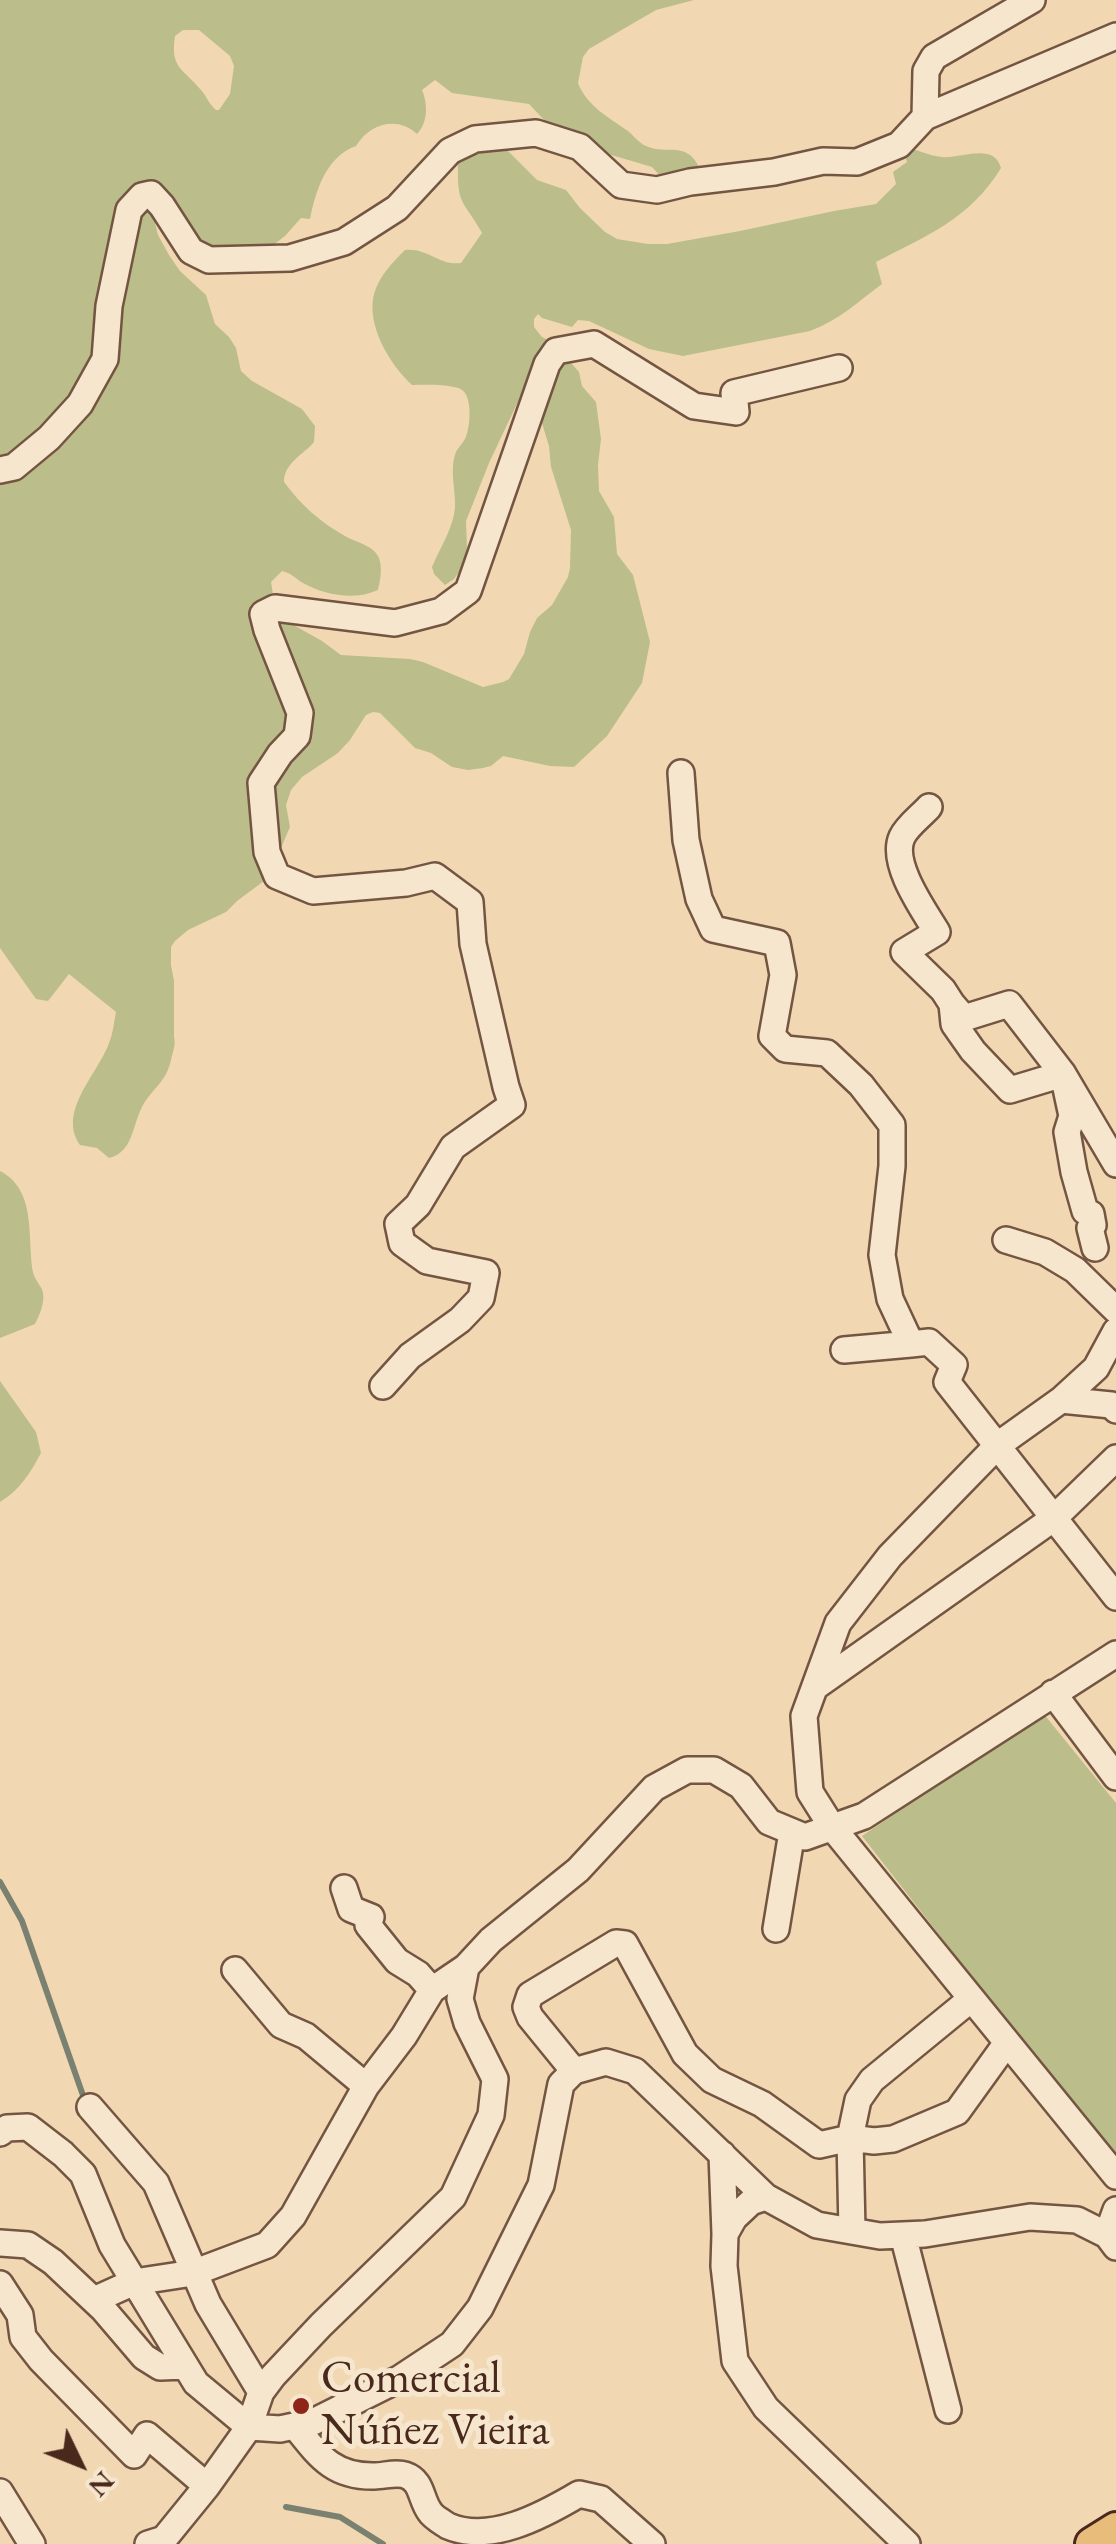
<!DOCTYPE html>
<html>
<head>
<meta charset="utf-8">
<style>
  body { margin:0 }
  #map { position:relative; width:1116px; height:2544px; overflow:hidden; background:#f1d8b3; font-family:"EB Garamond",serif }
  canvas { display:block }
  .north { position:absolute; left:30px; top:2414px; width:100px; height:100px; -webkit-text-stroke:8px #f6e6ce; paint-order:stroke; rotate:133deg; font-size:28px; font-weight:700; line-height:40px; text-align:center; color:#4a291d }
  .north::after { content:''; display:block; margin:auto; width:35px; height:45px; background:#4a291d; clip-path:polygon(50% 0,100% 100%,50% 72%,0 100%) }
</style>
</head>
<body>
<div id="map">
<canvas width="1116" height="2544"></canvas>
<div class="north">N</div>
</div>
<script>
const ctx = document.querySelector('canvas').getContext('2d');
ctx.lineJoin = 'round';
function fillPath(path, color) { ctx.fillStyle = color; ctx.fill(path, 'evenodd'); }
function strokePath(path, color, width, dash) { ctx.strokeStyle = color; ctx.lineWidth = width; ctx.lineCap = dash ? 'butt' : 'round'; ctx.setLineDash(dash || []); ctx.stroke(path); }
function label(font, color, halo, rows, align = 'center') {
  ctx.font = font + ' "EB Garamond",serif'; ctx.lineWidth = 10; ctx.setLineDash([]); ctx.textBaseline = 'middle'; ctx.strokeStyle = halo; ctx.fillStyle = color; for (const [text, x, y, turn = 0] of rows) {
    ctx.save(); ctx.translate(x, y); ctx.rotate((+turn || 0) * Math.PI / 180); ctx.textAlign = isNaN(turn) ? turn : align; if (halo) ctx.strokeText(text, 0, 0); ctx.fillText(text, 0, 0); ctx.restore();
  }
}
const green = new Path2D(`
  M0,0H694L656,10L589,49L583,57L578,83C587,106 608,117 628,131C634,136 639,143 646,146C668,156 686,139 700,169L662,178L652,167L564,141L529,104L452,93L435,80L422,90C428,104 428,123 417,134C398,116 370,123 356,146C326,157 316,190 310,219L301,218L285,236L263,253L215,257L153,214L158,235L169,255L180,271L206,295L215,324L229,337L236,348L241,371L252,381L302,409L315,426L314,442C303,455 284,463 284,482C301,505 320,522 345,536C353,541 367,544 374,551C384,560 381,577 378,590C354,601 325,595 303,583C295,578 291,573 282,571L271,582L274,601L280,614L290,623L322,641L341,655L410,659L423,662L483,687L503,682L509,679L524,654L530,632L537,618L552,605L568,577L570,568L571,530L551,467L549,446L534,397L529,392L523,391L489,463L466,521L467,548L464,565L454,579L445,585L434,574L432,567C440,548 453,528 455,508C456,490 449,469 456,452C456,451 464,441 465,439C470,429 472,403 465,393C459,383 424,385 412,385C390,365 366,325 374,294C379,276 393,262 405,250C427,247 439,266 461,263L482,233C466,203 457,207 458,169C458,164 457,158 459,152L504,147L537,180L566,190L580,208L605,232L617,239L648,244H667L740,231L834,211L876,204L896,184L893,172L907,162L902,148C917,148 928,156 942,157C961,159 994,142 1001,168C970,219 926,236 876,262L882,284C859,301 838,321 810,331L683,356L649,349L589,321L578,320L572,327L542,318L538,314L534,319V327L542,337L554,343L579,372L582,386L596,402L601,439L598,465L599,491L614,517L617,554L633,575L650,642L642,683L607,736L574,767L550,766L503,756L491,766L483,768L468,770L452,767L431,753L415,748L380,713L373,712L366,715L350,740L338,753L302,777L291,790L286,805L290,827L268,878L237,901L226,912L188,930L175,941L171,947V965L174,981V1036C176,1046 173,1050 171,1060C166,1083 152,1088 142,1107C132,1127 133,1152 109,1158L97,1148L80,1145C57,1111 98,1074 109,1043C113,1034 114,1022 116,1012L69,974L48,1001L36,999L0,948ZM183,30H199L230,56L234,66L230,94L219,110H216C209,104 207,97 201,90C183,68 170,69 175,36Z
  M0,1171C37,1190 27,1237 33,1272C35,1281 42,1286 43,1293C45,1303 39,1316 35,1324L0,1338Z
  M0,1381L36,1432L41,1453C31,1472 19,1491 0,1502Z
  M1043,1713L1116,1803V2161L862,1836Z`);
const stream = new Path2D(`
  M0,1882L22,1921L86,2104
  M286,2507L340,2517L383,2544`);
const minor = new Path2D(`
  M925,117L926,71L934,57L1032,0
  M0,470L14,467L49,438L80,404L105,359L109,306L129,210L142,196L151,194L162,206L191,251L209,260L290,258L344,242L397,208L450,151L475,139L536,133L580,147L621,185L657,190L690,182L774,172L823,161L857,162L899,145L925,117L1116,36
  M681,773L686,840L699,899L713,929L777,943L783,975L772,1036L785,1049L827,1053L861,1085L892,1125V1166L882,1255L890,1299L911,1344L929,1342L954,1365L947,1382L1116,1597
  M929,807C921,816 907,826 902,837C890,863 923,909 937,932L904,952L943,990L952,1004L954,1024L973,1051L1010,1090L1063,1074L1072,1116L1067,1132L1074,1172L1085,1211L1091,1214L1093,1225L1090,1228L1095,1248
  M952,1004L964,1018L1009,1004L1063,1074L1116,1164
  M1006,1240L1045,1252L1075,1270L1116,1310
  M1116,1331L1096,1368L1061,1400L998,1445L890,1556L838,1623L804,1716L810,1792L832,1827L1116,2176
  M844,1350L911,1344
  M383,1386L410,1356L460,1320L481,1298L486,1273L427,1261L402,1243L398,1224L418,1205L453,1147L512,1105L506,1087L473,944L470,902L435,876L406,883L313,891L277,876L267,852L261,783L280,754L297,736L300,713L267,630L263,614L275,608L395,623L441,611L468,591L547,364L556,351L594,344L694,406L736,412L734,393L839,368
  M1061,1400L1111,1405L1116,1410
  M815,1687L1054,1518L1116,1458
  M1053,1693L1116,1777
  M344,1888L351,1909L371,1917L368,1925L397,1961L418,1974L432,1990
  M776,1929L792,1832
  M235,1970L281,2025L306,2036L366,2086
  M574,2071L530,2017L526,2007L530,1995L616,1943L625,1944L685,2054L712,2080L762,2104L819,2145L850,2138L874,2141L893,2139L957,2112L1006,2044
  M90,2107L156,2183L208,2304L261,2392
  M0,2133L7,2128L28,2127L63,2154L83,2174L112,2245L196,2383L249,2427L280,2429L313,2422L399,2379L452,2344L480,2308L541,2185L561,2084L574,2071L606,2062L635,2071L766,2197L817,2225L880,2236L925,2234L1030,2217L1077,2220L1107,2235L1116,2247
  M722,2154L725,2234
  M766,2197L751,2202L734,2218L725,2234L724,2266L735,2361L766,2408L907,2544
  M852,2231L850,2138L858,2100L872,2080L971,1999
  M903,2235L948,2410
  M1107,2235L1116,2210
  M0,2243L28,2245L53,2262L103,2309L144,2357L160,2367L185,2366
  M0,2284L20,2315L23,2337L41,2360L134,2455L147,2435L207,2486
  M94,2300L134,2282L193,2273L267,2245L293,2216L366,2086L404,2036L432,1990L466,1967
  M295,2426C319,2456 333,2477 375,2476C384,2476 396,2472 405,2475C423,2481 420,2499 430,2512C433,2517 442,2522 448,2526C490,2544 542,2516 579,2494L601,2499L652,2544
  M0,2492L32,2544
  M148,2544L164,2539L207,2486L249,2427L261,2392L273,2376L321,2325L453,2197L491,2115L495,2079L467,2023L460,1999L466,1967L491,1940L578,1870L654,1788L687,1770H714L741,1786L769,1822L805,1837L864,1816L1116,1654`);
const major = new Path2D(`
  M1092,2544L1116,2529`);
const markers = [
  [301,2406,10,"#8f2418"]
];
const poiNames = [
  ["Comercial",321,2380],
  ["Núñez Vieira",321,2432]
];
fillPath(green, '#bbbe8b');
strokePath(stream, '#7b8170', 6);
strokePath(minor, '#745542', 30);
strokePath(major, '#4a291d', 38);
strokePath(minor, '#f6e6ce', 25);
strokePath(major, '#e8bc7a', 32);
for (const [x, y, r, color] of markers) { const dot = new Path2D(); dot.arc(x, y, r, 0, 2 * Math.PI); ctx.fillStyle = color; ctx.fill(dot); strokePath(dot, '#f6e6ce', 4); }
label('45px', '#4a291d', '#f6e6ce', poiNames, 'left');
</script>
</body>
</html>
